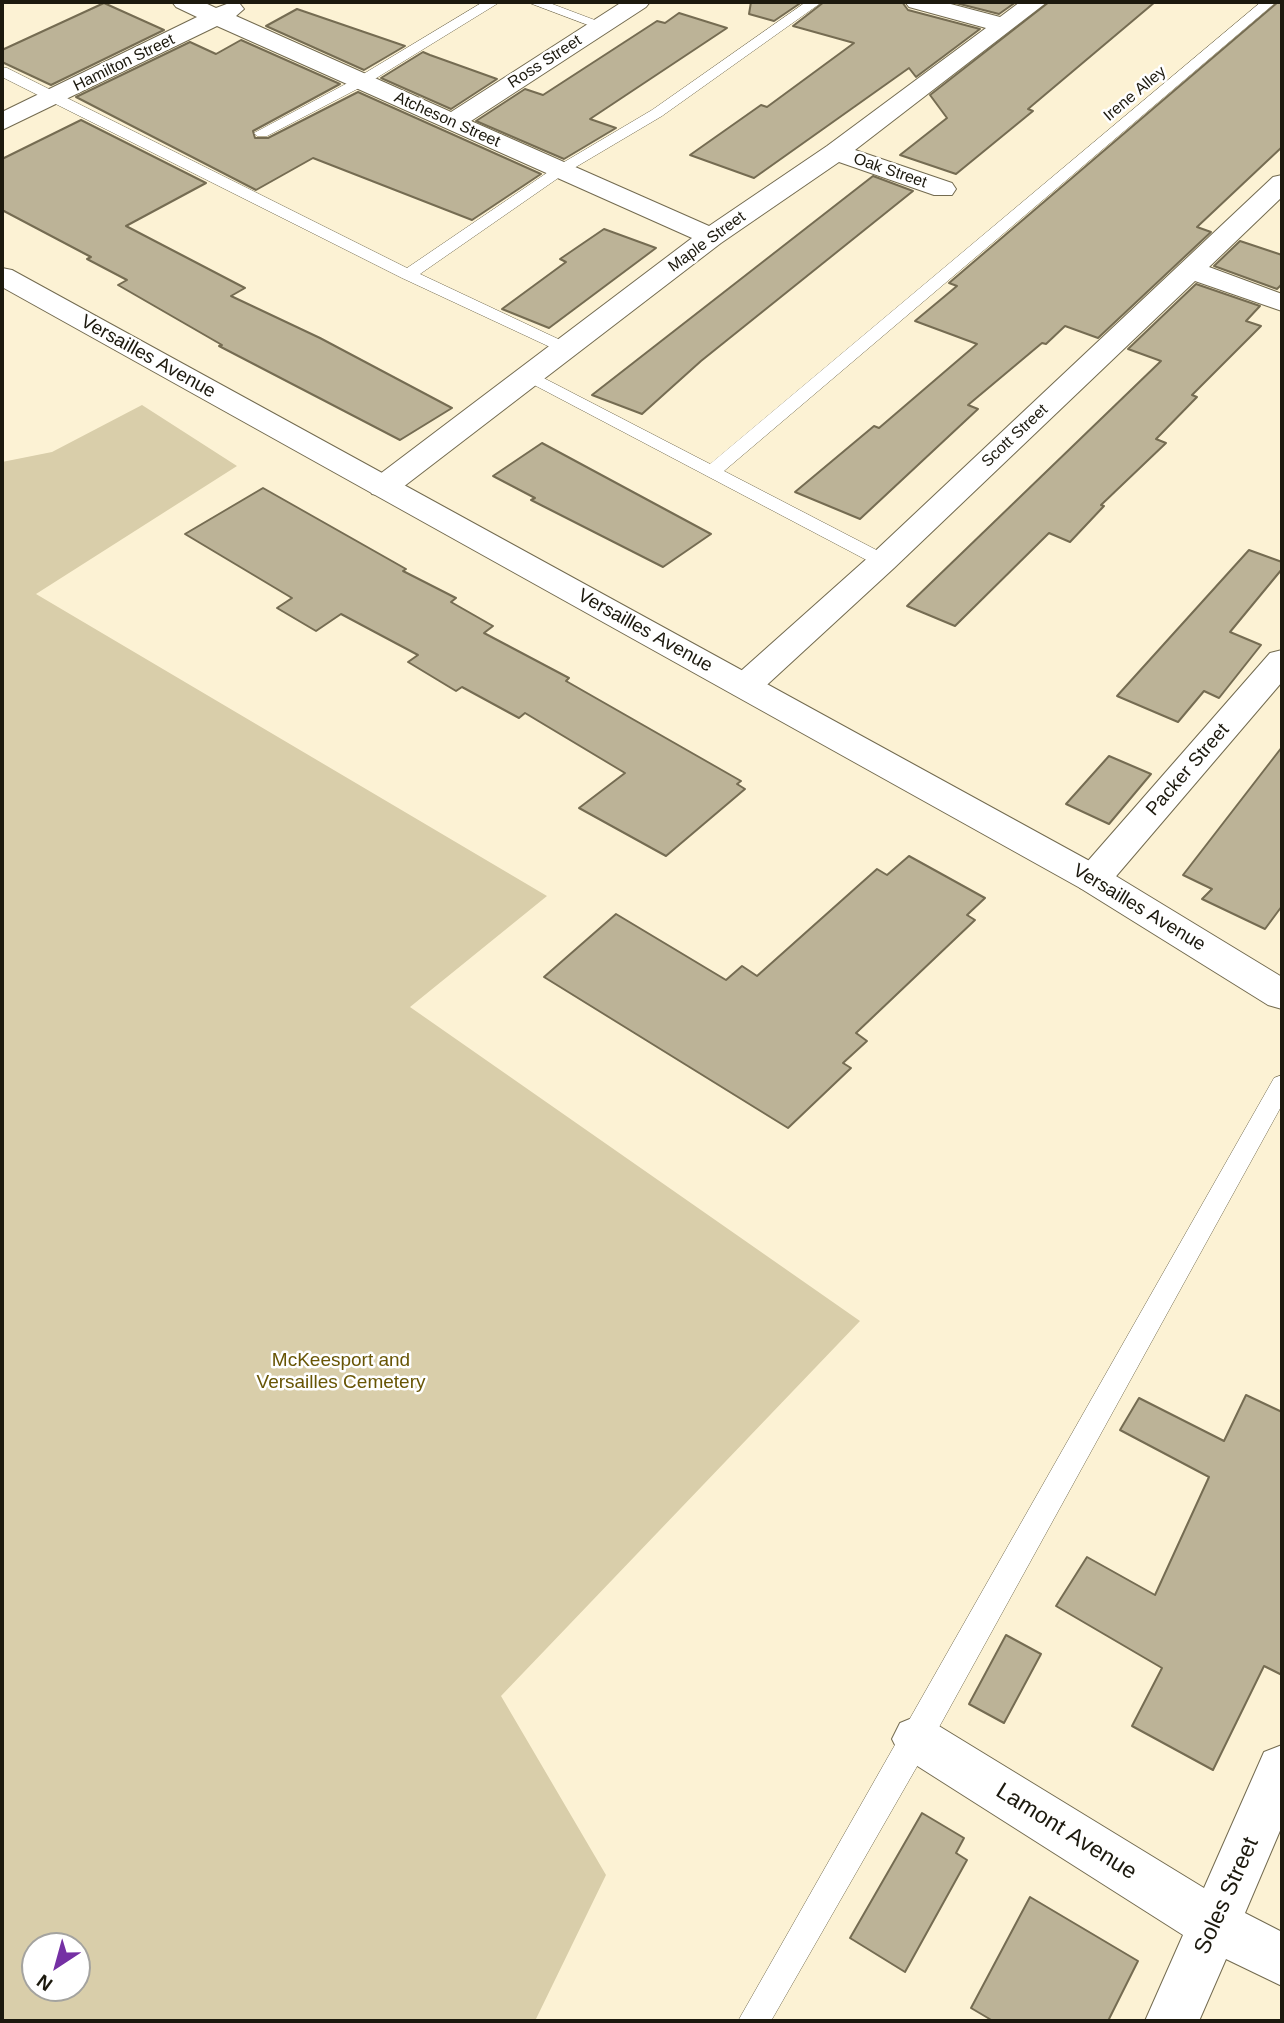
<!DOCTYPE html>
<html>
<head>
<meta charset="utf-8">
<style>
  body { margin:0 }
  #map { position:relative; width:1284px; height:2023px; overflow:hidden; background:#fcf2d4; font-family:Arial,sans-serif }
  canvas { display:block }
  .frame { position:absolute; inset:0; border:4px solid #1c190e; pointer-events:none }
  .north { position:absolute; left:21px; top:1932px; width:70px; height:70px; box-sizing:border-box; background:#fff; border:2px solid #a4a39f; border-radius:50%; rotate:216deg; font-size:19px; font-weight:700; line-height:28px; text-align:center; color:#1c190e }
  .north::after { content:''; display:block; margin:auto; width:24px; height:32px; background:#7530a4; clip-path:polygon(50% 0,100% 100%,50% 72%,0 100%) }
</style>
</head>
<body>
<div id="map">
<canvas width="1284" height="2023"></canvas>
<div class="frame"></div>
<div class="north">N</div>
</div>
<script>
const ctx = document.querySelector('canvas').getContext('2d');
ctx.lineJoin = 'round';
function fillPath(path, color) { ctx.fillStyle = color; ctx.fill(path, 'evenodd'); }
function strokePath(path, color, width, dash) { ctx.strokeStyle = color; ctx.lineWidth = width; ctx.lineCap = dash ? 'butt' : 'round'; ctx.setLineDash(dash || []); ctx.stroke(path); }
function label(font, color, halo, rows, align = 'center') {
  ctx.font = font + ' Arial,sans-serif'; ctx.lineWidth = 5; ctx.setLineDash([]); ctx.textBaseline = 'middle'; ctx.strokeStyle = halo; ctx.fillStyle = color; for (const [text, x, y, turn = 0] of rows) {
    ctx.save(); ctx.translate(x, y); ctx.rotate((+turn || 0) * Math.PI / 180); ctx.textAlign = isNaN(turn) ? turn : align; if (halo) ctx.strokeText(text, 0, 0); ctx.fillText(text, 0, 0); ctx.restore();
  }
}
const green = new Path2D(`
  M142,405L237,466L36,594L547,896L410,1007L860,1321L501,1696L606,1875L535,2021H2V462L52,452ZM35,1946H77V1988H35Z`);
const building = new Path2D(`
  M751,2H802L774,21L749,14Z
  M824,2H902L908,10L980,29L916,77L909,68L754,178L690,155L761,105L767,107L854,43L793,26Z
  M952,2H1016L999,14Z
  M1049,2H1155L1028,109L1033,111L956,174L900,155L947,118L930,95Z
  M1278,2H1282V147L1197,227L1211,232L1098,338L1065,326L1046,344L1042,343L968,405L978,409L860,519L795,492L874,426L879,428L977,344L915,321L957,286L949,283Z
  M104,3L164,30L51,85L2,62V50Z
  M297,9L405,46L364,70L266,26Z
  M679,13L727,28L590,119L616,128L564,159L476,121L525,89L543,95L657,21L665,23Z
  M241,40L340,84L253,131L255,138H268L358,92L541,174L472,220L313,158L256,190L76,97L190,42L216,54Z
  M423,52L430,55L497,79L451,109L381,78Z
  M81,120L206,183L126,226L245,288L231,296L320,338L452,408L400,440L219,346L222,345L118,285L127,280L87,259L91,257L2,210V159Z
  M873,176L913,191L701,361L642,414L592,395Z
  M604,229L656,248L549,328L502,309L566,262L560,259Z
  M1240,241L1282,255V284L1277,289L1214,266Z
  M1196,284L1260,306L1246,321L1261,326L1192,395L1197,397L1156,439L1166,443L1101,505L1104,506L1070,542L1049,533L955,626L907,606L1161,361L1128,349Z
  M542,443L711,534L663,567L531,500L535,498L493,476Z
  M263,488L406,569L403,571L456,598L451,602L493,626L484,633L569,678L566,681L741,781L737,784L745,789L666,856L579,808L625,773L525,713L519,718L462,687L456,691L408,662L418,655L341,614L316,631L277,608L292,598L185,534Z
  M1249,550L1282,562V569L1230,632L1261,645L1219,698L1204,691L1178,722L1117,696Z
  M1282,747V906L1265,929L1202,899L1212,889L1183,875Z
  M1109,756L1151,774L1109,824L1066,804Z
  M909,856L985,898L967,915L975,920L856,1033L867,1041L843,1063L851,1068L788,1128L544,977L616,914L726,980L742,966L757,976L877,869L887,875Z
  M1246,1395L1282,1412V1675L1264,1666L1213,1770L1132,1726L1162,1668L1056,1606L1087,1557L1155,1595L1209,1477L1120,1430L1139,1398L1224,1441Z
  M1006,1635L1041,1654L1004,1723L969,1704Z
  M922,1813L964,1838L956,1853L967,1860L905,1972L850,1938Z
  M1030,1897L1138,1961L1108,2021H993L971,2008Z`);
const service = new Path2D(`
  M483,2H500L365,85L267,136H257L254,133L355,79Z
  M527,2H547L608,25L596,28Z
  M806,2H822L662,116L564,174L420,274L571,345L574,349L565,354L402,278L2,77V67L7,68L407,268L554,168L652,110Z
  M1261,2H1276L724,471L890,557L892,561L890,565H876L519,377L528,372L534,373L710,464Z
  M1282,1075V1105L927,1749L771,2021H738L1274,1078Z`);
const minor = new Path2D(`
  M172,2H203L216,8L232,2L240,4L244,9L236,16L451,112L622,2H650L646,7L471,121L709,226L827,146L986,28L909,7L905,2H943L1000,17L1020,2H1047L855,150L952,183L956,189L952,195H934L839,162L721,243L394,494L383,496L372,494L368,487L372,480L692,238L217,26L2,130V112L197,17L176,7Z
  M1282,175V197L1209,267L1282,294V311L1195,281L894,568L757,694L745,697L733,694L728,686L733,678L872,554L1273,177Z
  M1282,650V682L1106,888L1093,892L1080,888L1075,879L1080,870L1270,653Z
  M917,1716L934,1723L1204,1888L1264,1752L1282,1745V1826L1245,1913L1282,1932V1986L1226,1959L1199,2021H1145L1183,1935L900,1755L892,1739L900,1723Z`);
const tertiary = new Path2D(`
  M2,268L12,270L1106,870L1282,977V1009L1268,1005L1080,888L2,287Z`);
const farStreetnames = [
  ["Ross Street",545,62,-33],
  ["Hamilton Street",124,63,-26],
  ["Irene Alley",1135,94,-40],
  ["Atcheson Street",447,120,24],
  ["Oak Street",890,171,19],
  ["Maple Street",707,242,-36],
  ["Scott Street",1015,436,-43]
];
const streetNames = [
  ["Versailles Avenue",148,357,29],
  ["Versailles Avenue",645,631,29],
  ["Packer Street",1188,770,-49],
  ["Versailles Avenue",1139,908,31]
];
const parkNames = [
  ["McKeesport and",341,1361],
  ["Versailles Cemetery",341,1383]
];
const nearStreetnames = [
  ["Lamont Avenue",1066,1832,32],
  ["Soles Street",1227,1896,-66]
];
fillPath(green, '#d9ceaa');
fillPath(building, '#bcb397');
strokePath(building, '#756c52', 2);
strokePath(service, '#736b50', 1);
strokePath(minor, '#736b50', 2);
strokePath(tertiary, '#736b50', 2);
fillPath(service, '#fff');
fillPath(minor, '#fff');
fillPath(tertiary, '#fff');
label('16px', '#1c190e', '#fff', farStreetnames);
label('19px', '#1c190e', '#fff', streetNames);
label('19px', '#685505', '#fff', parkNames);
label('23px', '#1c190e', '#fff', nearStreetnames);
</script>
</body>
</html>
